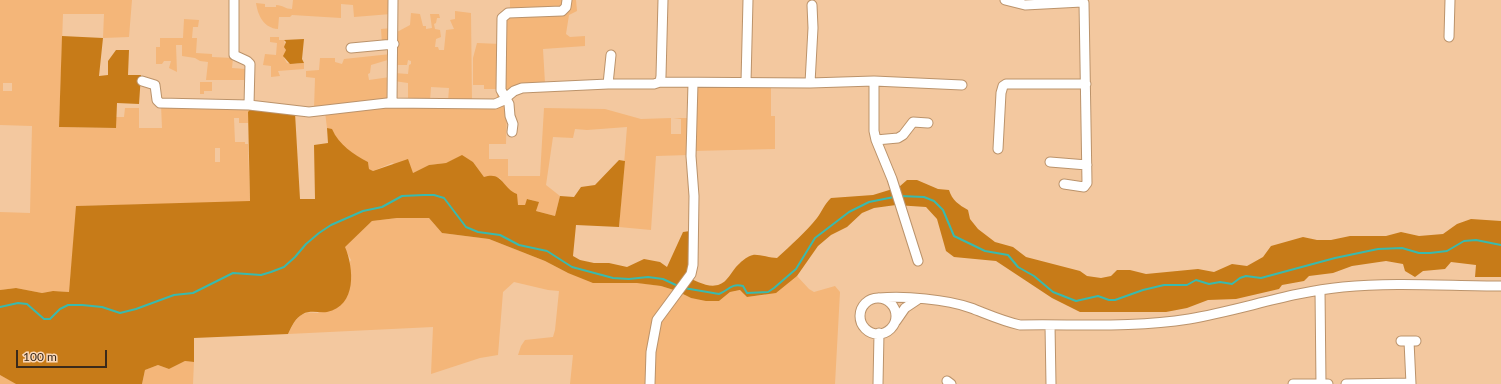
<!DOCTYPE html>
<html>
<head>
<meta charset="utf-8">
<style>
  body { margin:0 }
  #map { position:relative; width:1501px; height:384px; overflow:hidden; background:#f3c89f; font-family:Lato,sans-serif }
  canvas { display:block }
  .scale { position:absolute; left:16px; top:350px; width:91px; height:18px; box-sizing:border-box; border:2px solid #3b2a1a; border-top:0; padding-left:5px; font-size:12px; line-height:14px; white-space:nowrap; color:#3b2a1a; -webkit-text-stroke:3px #fad7b7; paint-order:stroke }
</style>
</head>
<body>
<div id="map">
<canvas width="1501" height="384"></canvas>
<div class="scale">100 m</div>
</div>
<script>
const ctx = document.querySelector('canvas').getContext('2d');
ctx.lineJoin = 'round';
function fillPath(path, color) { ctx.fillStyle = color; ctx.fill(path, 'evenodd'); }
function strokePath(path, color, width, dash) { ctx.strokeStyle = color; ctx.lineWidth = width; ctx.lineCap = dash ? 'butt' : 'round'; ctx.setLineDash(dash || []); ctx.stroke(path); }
const green = new Path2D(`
  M0,0H132L129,37L103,38L104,14H63L59,127L116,128V117H124L125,108H139V128H162L161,105L251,108L248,112V123H239V118H234L235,142H245V144H248L250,202L77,206L69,292L53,291L42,293L16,288L0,290V212L30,213L32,126L0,125ZM3,83H12V91H3ZM215,148H220V162H215Z
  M293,0H392L391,14L354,17L353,5L341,4V18L292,15L290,17H279L278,29C264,28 258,16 256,3L265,4V7H276V5C283,5 285,9 292,9Z
  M510,0H565L563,7L510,12Z
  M568,0H576L577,11L569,15L566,34L570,37L585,36V46L543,49L545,83L508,93L503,91L505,17L562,13Z
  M455,11L471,13L472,102H448L449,88L431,87L430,101L408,100V83L394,81V73L408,74L409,65L411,64V61L408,60L407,65H395L397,32L410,25L411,13L420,14L423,26H426V29L432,28L430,14H439L440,18H437L436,23L434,24L435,29L440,30L441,37L436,39L435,47H438L439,50H444L446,30L454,29L450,20L455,19Z
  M184,19L199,20L198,27H193L192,38H197L196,53L212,54V57L233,58L232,68L246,69L247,80H206L208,62L200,61L195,58L182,56V45H176L177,72L169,68L171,61H164L162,64H156V47H160V38H183Z
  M392,28L393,41L382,44L381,29Z
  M270,37H279V40H284L286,50L284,58L287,63L297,64L304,63V69L278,71L280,76L271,77V66L263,65L265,54L276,55L277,43L270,42Z
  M477,43L501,44L502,96L497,101V89H484V85H473V58Z
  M391,54V59L371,65L370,73L368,74L369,80L390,77V100L314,109L315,78L306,77V71L319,70L320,58H335V62L342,64L344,59Z
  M200,82H212V91H204V94H200Z
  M771,86V116H775V149L693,151L696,87Z
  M507,104L506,144H489V159H508V176H540L544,108L605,109L641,119L671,118V134H681V119L673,118H689V155L656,156L651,230L619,227L627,127L587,130L575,129L573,138L553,137L546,185L560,196L555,216L536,211L538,202L528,199L525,205H518L500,178L484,177L473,162L462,156L446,163L429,165L413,173L392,163L373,171L369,169L368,162C360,158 351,153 343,147C337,141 335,131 327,128L325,112L373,107Z
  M397,218H429L442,233L489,239L545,261L568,273L661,286L677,291L691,298L719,301L730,292L741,290L747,297L764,295L797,276L809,289L814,292L835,286L840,292L835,384H570L573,355H518L521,346L525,340L553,337L555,330L559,291L548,290L514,282L503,292L498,355L480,358L431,374L433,327L288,334C296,318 300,310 318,313L351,260L344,247L372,221Z
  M185,361L194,362L193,384H142L145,370L158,365L169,369Z
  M0,375L15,383L16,384H0Z`);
const forest = new Path2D(`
  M62,36L103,38L99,76L108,75V61L116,50H129L128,75H141L139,104L117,103L116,128L59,127Z
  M304,39L302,59L304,63L290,64L283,56L286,50L284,47L286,42L284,40Z
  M251,108L295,113L300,199H315L314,145L328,143L327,128L332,129C339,145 353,154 368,162L369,169L373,171L408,159L413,173L429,165L446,163L462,155L473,162L484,177C503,171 502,188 517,194L518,205H525L527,199L539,202L536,211L555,216L560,196L574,197L581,187L595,185L619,160L625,161L619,227L576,225L573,256L580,260L594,263H609L627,267L644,259L660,262L667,267L683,232L690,231V264L686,276C697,282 715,292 726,280C731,275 734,268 740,263C743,260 748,256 753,255C758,254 770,258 777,258C791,245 805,233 817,218C822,211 824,205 831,198L873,195L899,187L907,180H917L938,189L949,190C952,200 959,205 968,210L970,219L978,229L995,242L1013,247L1026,257L1080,271L1087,276L1101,278L1111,276L1117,270H1130L1146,274L1198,269L1214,272L1232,264L1247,266L1263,257L1271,246L1303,237L1317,240H1331L1350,236H1386L1401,232L1419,236L1443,234L1457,224L1471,219L1501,221V277H1475L1476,265L1451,262L1445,269L1423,271L1415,277L1405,271L1403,264L1386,261L1352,266L1333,273L1309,276L1304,281L1282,285L1279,289L1236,299L1208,300L1187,308L1166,312H1080L1052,298L996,261L954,257L946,251L937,219L926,207L896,205L874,208L862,213L847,227L831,235L818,246L797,276L776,293L747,297L740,290L730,292L719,301H706L691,298L677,291L661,286L637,283H593L568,273L545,261L489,239L442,233L429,218H397L372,221L345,247C354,268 357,306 327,312C319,313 310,310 303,314C295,318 292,326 288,334L194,338V362L185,361L169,369L158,365L145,370L142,384H16L0,375V290L16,288L42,293L53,291L69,292L76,206L250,201L248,112Z`);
const stream = new Path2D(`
  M900,196L924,197L934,201L943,210L954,236L985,251L1008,255L1018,267L1034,276L1053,292L1076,301L1098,296L1109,300H1115L1143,290L1164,285H1187L1196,280L1209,284L1220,282L1232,284L1240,278L1246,276L1261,278L1335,258L1378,249L1402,248L1419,253H1430L1447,251L1464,241L1476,240L1501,245
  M684,288L719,294C729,290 731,283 743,286L747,293L768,292L774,288L796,269L815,238L849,212L869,202L894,197
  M0,307L18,303L27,304L44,319H50L60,309L68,305H82L102,307L120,313L136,309L174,295L193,293L233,273L261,275L271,272L284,267L295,257L306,244L319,233L331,225L363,211L382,207L402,196L424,195H434L444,198L466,227L478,232L500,235L519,245L547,251L572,267L613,278L629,279L648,277L663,279L678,286`);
const minor = new Path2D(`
  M234,0V55L247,61L250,64L249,105
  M1005,0L1025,5L1082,2L1084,3L1087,183L1084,187L1064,184
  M1449,37L1450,0
  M351,48L394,44
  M142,81L155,85L157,100L160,103L249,105L309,112L387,103L495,104L502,101L514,91L522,88L608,84H654L660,82L810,83L874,81V131L876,140L892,179L918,261
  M874,81L962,85
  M660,82L661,76L663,0
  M746,82L748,0
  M810,83L813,28L812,5
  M608,84L611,55
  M392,103L393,0
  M512,132L513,124L510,116L509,104L501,90L502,18L508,13L562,11L566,7L567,0
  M876,140L898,138L903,135L913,122L928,123
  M998,149L1001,93L1003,86L1006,84H1086
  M1050,162L1087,165
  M1320,290L1321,384
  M879,298C905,296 946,299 971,308C987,314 1002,321 1020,325C1076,324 1133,328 1189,319C1241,310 1291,292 1343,287C1395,282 1449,286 1501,286
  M860 316a18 18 0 1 1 36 0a18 18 0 1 1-36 0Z
  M896,321L905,308L917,300
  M1050,325L1051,384
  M1401,341H1416
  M1409,341L1411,384
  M947,381L951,384
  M650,384L651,352L657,320L691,274L693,265L694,196L691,156L693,83
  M878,384L879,333
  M1293,384H1328
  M1346,384L1411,383`);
fillPath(green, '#f4b679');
fillPath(forest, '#c77b18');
strokePath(stream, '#3abaad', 2);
strokePath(minor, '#bb936b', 11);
strokePath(minor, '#fff', 9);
</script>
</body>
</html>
